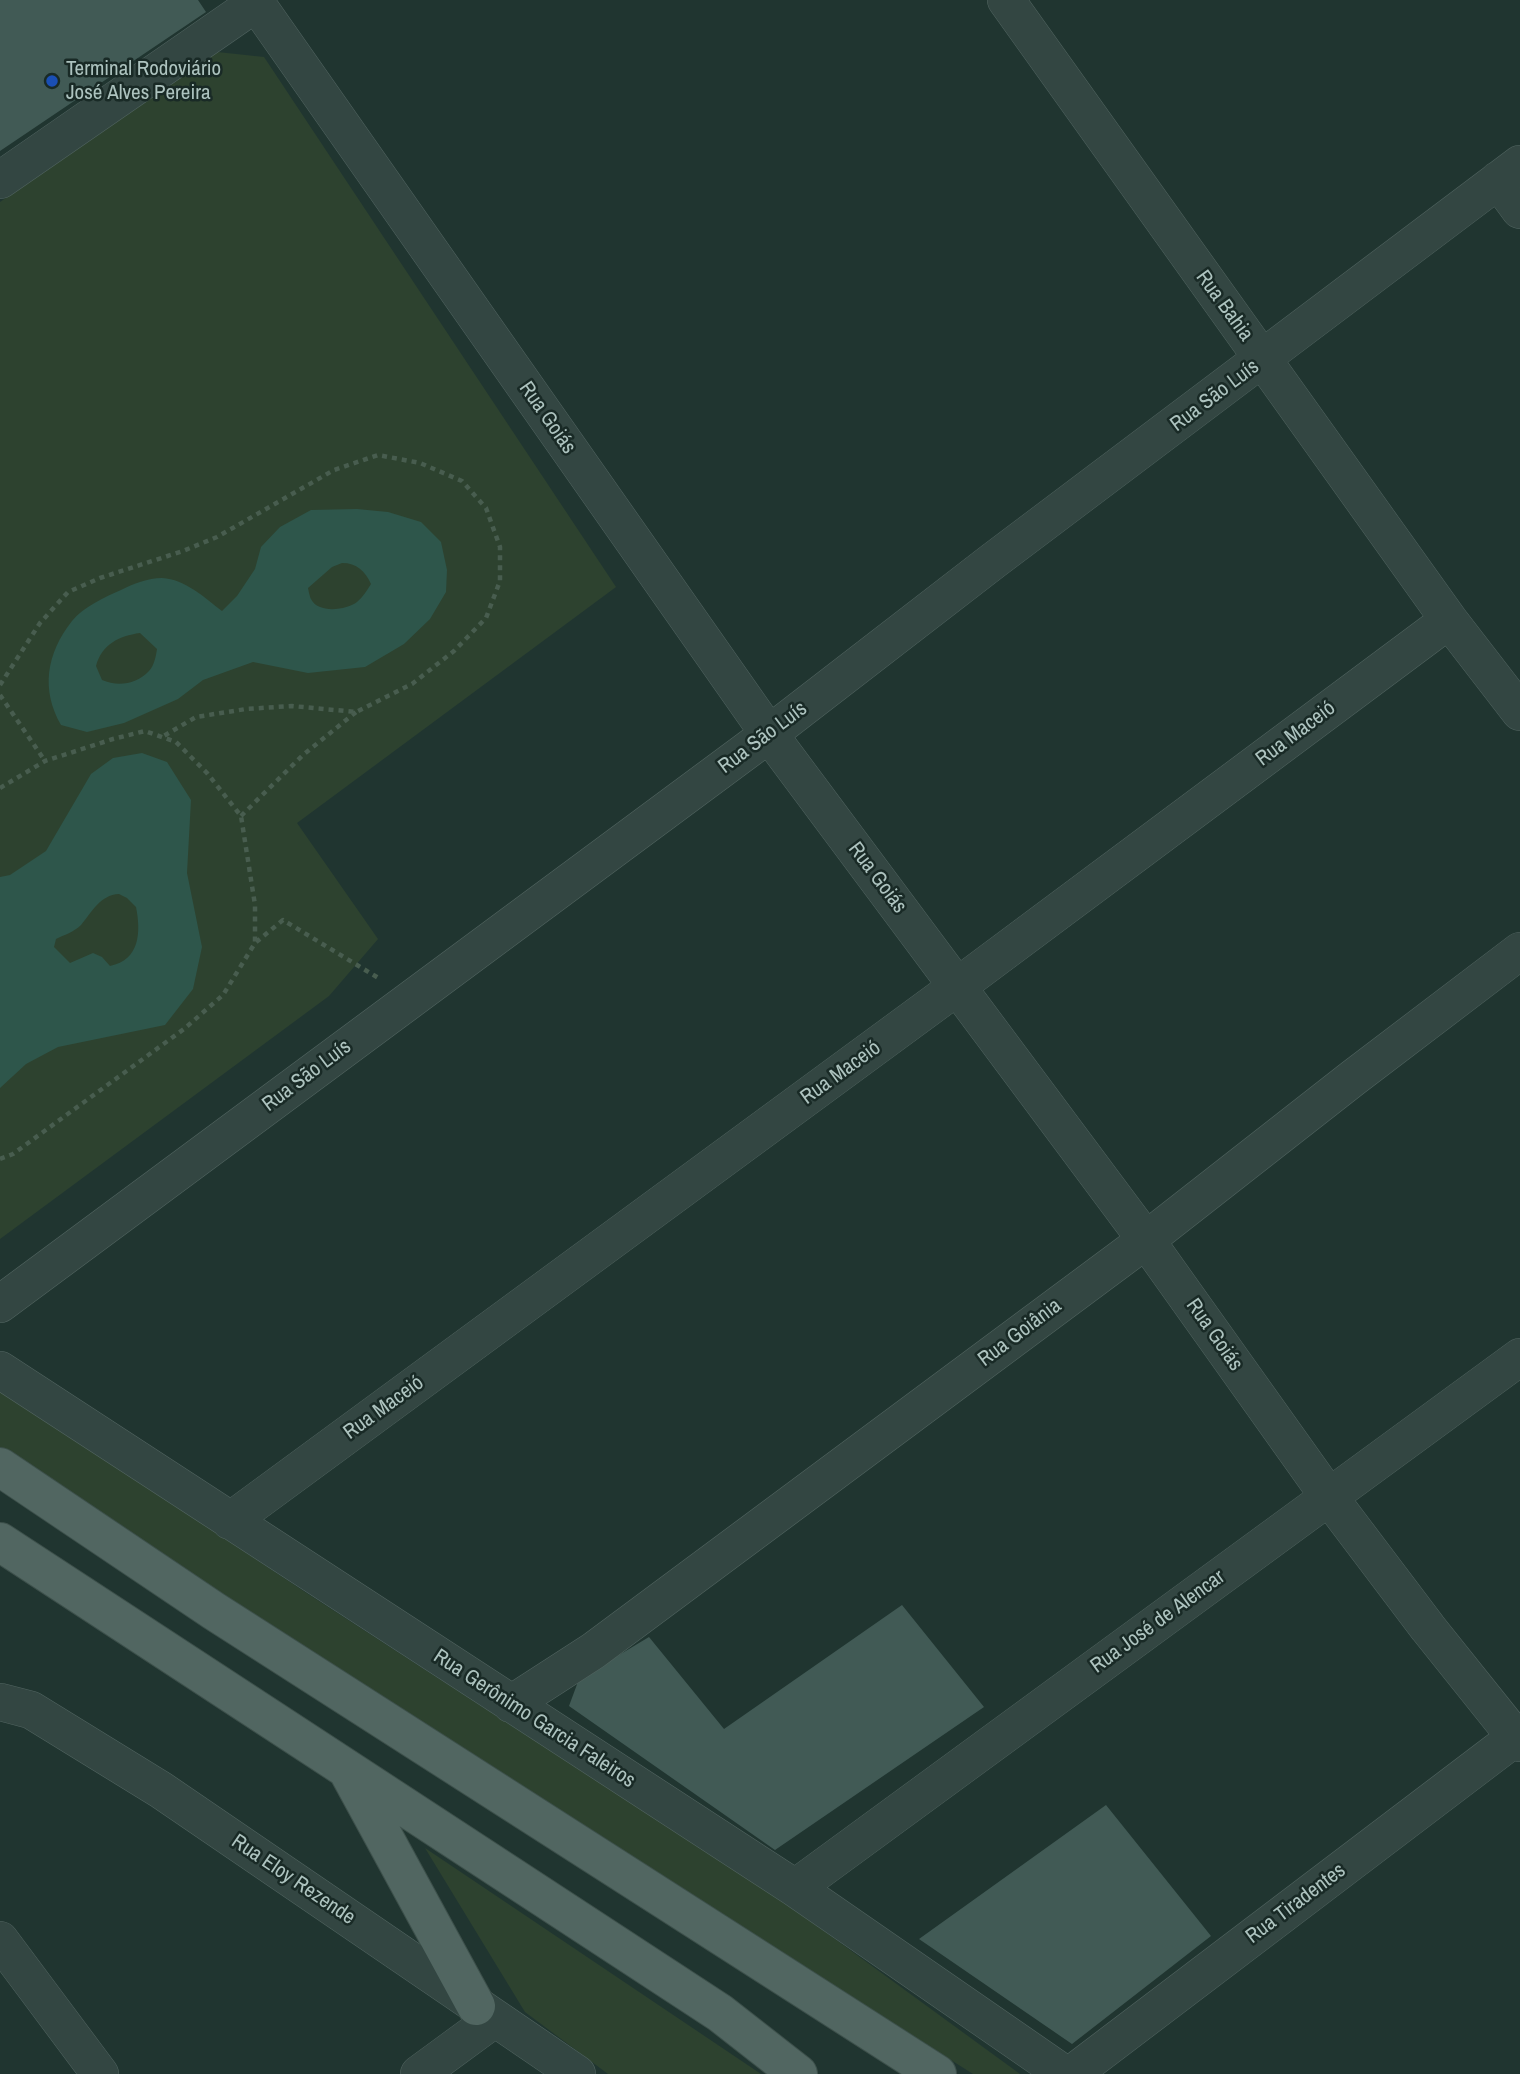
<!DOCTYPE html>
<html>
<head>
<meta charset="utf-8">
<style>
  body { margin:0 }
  canvas { display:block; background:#203530 }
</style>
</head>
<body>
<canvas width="1520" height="2074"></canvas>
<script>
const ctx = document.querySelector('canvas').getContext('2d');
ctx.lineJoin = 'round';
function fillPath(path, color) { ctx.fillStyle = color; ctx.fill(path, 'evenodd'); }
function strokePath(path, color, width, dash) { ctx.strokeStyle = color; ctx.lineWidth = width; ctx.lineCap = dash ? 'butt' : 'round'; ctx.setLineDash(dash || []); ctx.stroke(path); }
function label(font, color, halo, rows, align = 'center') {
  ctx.font = font + ' "Archivo Narrow",sans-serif'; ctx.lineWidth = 5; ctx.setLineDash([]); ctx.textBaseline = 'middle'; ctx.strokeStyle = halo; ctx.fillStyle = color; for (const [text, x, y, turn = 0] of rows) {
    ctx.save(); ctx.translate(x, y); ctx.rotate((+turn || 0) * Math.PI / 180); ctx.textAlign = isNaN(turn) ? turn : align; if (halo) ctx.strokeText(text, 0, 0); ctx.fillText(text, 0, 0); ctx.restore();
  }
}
const green = new Path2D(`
  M217,52L264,57L616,587L297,823L378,939L329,996L0,1239V202Z
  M0,1389L308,1594L787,1904L1020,2074H973L311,1653L0,1447Z
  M425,1848L761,2074H608L525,2012Z`);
const water = new Path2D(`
  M357,509L388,512L421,522L441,542L447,570L446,592L430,619L404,644L365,667L308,673L253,662L203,680L178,699L124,723L87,732L61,725C41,690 46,654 72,621C83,607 105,597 121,590C133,584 148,578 162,578C185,579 205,598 222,611L237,596L255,569L261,547L280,527L311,510ZM342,563C357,563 365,571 371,584C367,590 363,597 357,602C347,610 318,614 311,599C310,598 308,588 308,588L332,567ZM140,633L157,649C156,656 154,666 149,671C137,684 118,687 102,680L96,666C102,644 119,636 140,633Z
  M142,753L167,762L191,800L187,873L202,947L193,989L165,1025L58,1047L26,1064L0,1088V877L10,875L46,851L91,774L113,758ZM119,894L127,898L136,907C141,932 140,960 110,966L102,957L93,953L70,963L54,947L56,939C64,935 74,932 81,925C92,912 100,895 119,894Z`);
const building = new Path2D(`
  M0,0H198L206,12L0,151Z
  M902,1605L984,1707L775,1850L569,1706L579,1679L649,1637L724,1729Z
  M1106,1805L1211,1936L1072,2044L919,1939Z`);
const path = new Path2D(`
  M0,685L40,623L68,592L100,578L183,551L217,537L334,470L378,455L420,463L462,481L486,508L500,547V581L486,618L454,651L412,684L356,712L292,706L246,709L196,717L162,737
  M0,695L45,761
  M0,788L45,761L113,739L145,731L176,742L207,773L241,816L255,905V942
  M241,816L303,755L356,712
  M0,1159L13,1154L184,1029L223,995L255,943L283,920L380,979`);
const minor = new Path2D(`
  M254,0L769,734L1146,1240L1329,1497L1428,1628L1520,1743
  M1006,0L1449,620L1520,712
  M0,180L256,3
  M1498,180L1520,210
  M0,1304L769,734L993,561L1520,164
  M0,1370L795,1888L1064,2074
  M230,1521L958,986L1449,620
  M0,1702L31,1710L161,1790L577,2074
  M511,1704L593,1651L1146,1240L1353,1078L1520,951
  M795,1888L1520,1357
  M0,1940L100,2074
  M419,2074L494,2019
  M1072,2074L1520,1734`);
const major = new Path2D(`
  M0,1467L214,1611L937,2074
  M0,1542L720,2013L798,2074
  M349,1773L476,2006`);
const markers = [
  [52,81,7,"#1a4fb4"]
];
const poiNames = [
  ["Terminal Rodoviário",66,69],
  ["José Alves Pereira",66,93]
];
const streetNames = [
  ["Rua Bahia",1224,306,54],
  ["Rua São Luís",1215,396,-37],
  ["Rua Goiás",547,418,55],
  ["Rua Maceió",1296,734,-37],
  ["Rua São Luís",763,738,-37],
  ["Rua Goiás",877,878,53],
  ["Rua Maceió",841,1073,-36],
  ["Rua São Luís",307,1076,-37],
  ["Rua Goiânia",1020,1333,-37],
  ["Rua Goiás",1214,1335,55],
  ["Rua Maceió",384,1408,-36],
  ["Rua José de Alencar",1158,1622,-36],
  ["Rua Gerônimo Garcia Faleiros",534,1719,33],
  ["Rua Eloy Rezende",293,1880,34],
  ["Rua Tiradentes",1296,1904,-37]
];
fillPath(green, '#2d422f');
fillPath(water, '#2e564b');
fillPath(building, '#415a55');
strokePath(minor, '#516460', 38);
strokePath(major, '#3d504b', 40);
strokePath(path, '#485d4f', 4.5, [5, 5]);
strokePath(minor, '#334642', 37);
strokePath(major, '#516661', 38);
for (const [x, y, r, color] of markers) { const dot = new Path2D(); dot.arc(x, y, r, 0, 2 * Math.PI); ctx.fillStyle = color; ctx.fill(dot); strokePath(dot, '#192a26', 2.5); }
label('21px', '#adc3bf', '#192a26', poiNames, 'left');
label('21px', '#adc3bf', '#192a26', streetNames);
</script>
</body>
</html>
